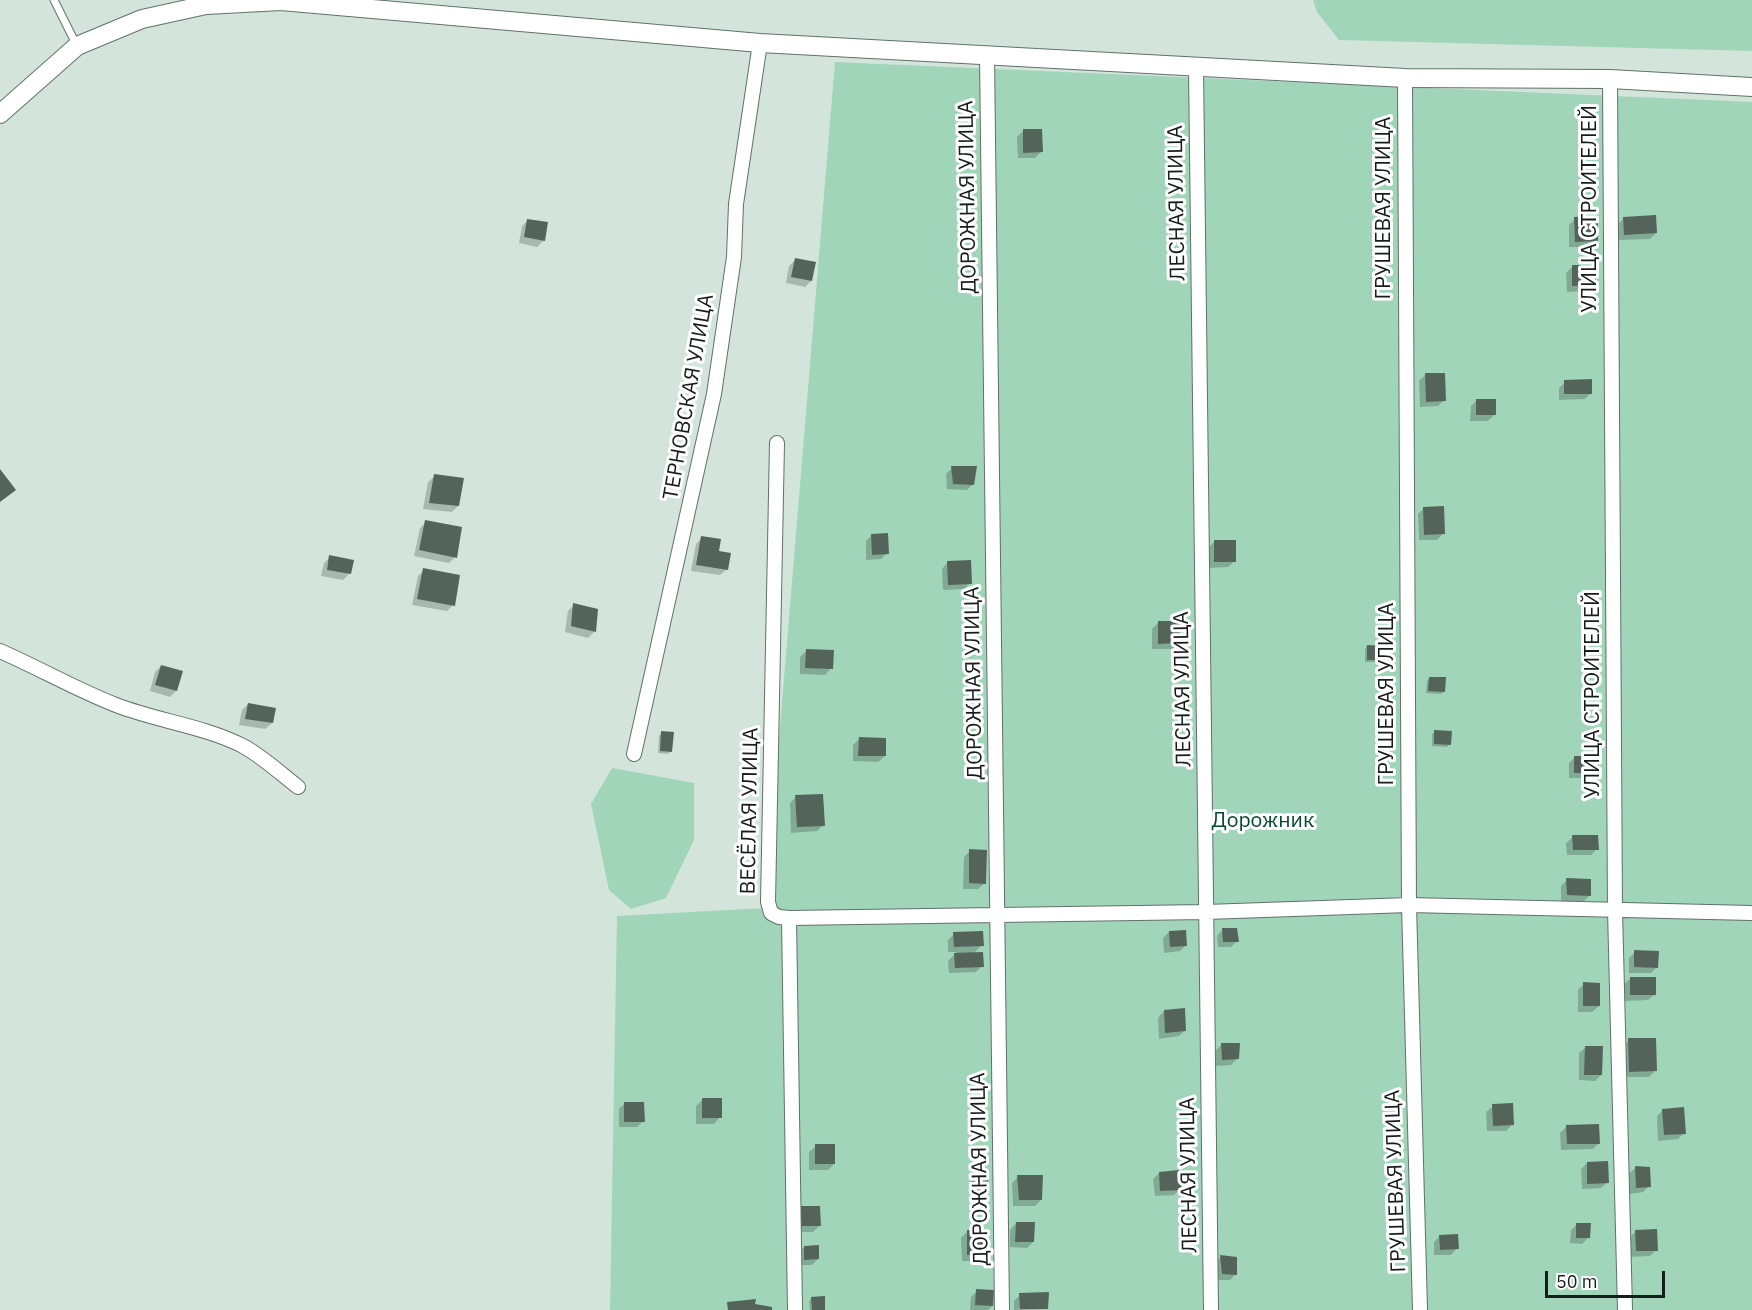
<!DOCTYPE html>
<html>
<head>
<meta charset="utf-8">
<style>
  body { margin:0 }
  #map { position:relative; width:1752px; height:1310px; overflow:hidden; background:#d3e5db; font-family:"IBM Plex Sans",sans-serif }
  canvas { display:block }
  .scale { position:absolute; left:1545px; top:1271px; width:120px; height:27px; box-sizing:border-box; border:3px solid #161c19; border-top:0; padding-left:8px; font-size:18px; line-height:21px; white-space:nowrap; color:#161c19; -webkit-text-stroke:4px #fff; paint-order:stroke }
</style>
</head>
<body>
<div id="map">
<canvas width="1752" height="1310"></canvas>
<div class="scale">50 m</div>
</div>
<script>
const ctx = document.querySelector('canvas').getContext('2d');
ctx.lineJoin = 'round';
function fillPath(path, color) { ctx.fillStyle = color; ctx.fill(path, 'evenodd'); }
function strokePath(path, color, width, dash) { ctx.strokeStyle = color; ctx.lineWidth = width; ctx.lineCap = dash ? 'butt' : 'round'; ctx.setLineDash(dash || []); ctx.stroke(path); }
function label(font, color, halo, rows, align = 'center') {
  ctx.font = font + ' "IBM Plex Sans",sans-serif'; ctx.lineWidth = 6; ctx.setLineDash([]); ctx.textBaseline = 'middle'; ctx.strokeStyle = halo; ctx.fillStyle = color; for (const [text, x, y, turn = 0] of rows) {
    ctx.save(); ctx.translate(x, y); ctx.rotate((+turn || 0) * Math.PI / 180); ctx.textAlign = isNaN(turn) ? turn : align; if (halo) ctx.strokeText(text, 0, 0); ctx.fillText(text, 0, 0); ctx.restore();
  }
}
const green = new Path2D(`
  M1313,0H1752V51L1339,40L1317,12Z
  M835,62L1752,102V1310H610L617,916L765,908Z
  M612,768L694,783V840L666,898L631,909L609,890L591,804Z`);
const shadow = new Path2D(`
  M1023,131L1041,152L1035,158H1018L1017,137Z
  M1624,218L1656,233L1650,239L1618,240V224Z
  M1575,219L1597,241L1590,247H1569V225Z
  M528,220L544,240L537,247L519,243L522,226Z
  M795,260L811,281L805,287L786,283L789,266Z
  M1572,267L1594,285L1588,291L1567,292L1566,273Z
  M1425,375L1444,400L1438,406L1420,407L1419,381Z
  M1565,382L1591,393L1585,399L1559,400V388Z
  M1477,400L1494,415L1488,421H1470L1471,406Z
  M952,468L973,484L967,490L947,489L946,474Z
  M435,476L458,506L452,512L423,509L428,482Z
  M1424,508L1443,534L1437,540H1419L1418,514Z
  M426,522L455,557L449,563L414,556L420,528Z
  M872,535L887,553L881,559L866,560V541Z
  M702,538L727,569L720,575L691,571L696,544Z
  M1214,542L1235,561L1228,567L1208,568V548Z
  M330,557L349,574L343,580L321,576L324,563Z
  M948,562L970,583L964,589L943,590L942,569Z
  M424,570L453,605L447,611L412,605L418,576Z
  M574,605L596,610L594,632L588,638L565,632L568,611Z
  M1158,623L1179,643L1173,649H1152V629Z
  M1367,646L1382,659L1379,662H1365V649Z
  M806,651L831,668L825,675L800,674V657Z
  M161,666L181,672L176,691L170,697L150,691L155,672Z
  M1430,678L1444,691L1441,694L1426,693L1427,681Z
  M248,704L272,723L265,729L239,725L242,710Z
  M1435,732L1449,744L1447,747L1432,746V734Z
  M662,733L671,751L668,754L658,753L659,736Z
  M859,739L885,756L878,762L853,761V745Z
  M1575,757L1598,772L1592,778H1569V763Z
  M796,797L823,825L817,831L791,833L790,803Z
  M1573,837L1597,849L1591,855H1567L1566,843Z
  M970,851L985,883L978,889H963L964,857Z
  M1567,880L1590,895L1584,901H1561V886Z
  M1223,929L1237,941L1231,947H1218L1217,936Z
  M1169,932L1186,945L1180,951L1164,953L1163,938Z
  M954,934L982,945L973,954L982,966L976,972L949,973L948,961L957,952H948V940Z
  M1635,952L1657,967L1651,973H1629V958Z
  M1631,978L1655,994L1648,1000L1624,1001V984Z
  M1584,984L1599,1006L1592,1012H1578V990Z
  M1164,1011L1185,1030L1179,1036L1159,1039L1158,1018Z
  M1629,1040L1655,1071L1649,1077H1623V1046Z
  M1222,1044L1237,1059L1231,1065L1216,1066V1050Z
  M1586,1047L1601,1075L1595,1081L1579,1080V1053Z
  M702,1100L720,1117L714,1124H696V1106Z
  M625,1103L643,1121L637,1127H619V1109Z
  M1493,1106L1512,1125L1506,1131H1487L1486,1112Z
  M1663,1110L1684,1133L1678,1139L1658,1141L1657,1116Z
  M1566,1127L1599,1143L1593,1149L1561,1150L1560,1133Z
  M816,1146L834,1164L828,1170H809V1152Z
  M1587,1163L1608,1182L1601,1188L1582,1189L1581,1169Z
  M1635,1168L1649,1186L1643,1192L1630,1194L1629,1174Z
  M1159,1173L1180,1189L1174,1195L1155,1196L1153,1179Z
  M1018,1177L1041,1200L1035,1206H1013L1012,1183Z
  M972,1182L987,1193L984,1195L970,1196L969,1185Z
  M795,1214L819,1226L813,1232H795Z
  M1016,1223L1033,1242L1027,1248L1010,1247V1230Z
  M1577,1224L1588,1238L1582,1244L1570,1243L1571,1230Z
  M1636,1231L1656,1250L1650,1256L1630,1257V1237Z
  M967,1232L984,1254L978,1261H962L961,1238Z
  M1440,1236L1457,1248L1451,1255H1434V1242Z
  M804,1247L818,1259L812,1265H798V1253Z
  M1221,1257L1236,1274L1230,1280H1216L1215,1263Z
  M977,1291L992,1306L988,1310H970L971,1297Z
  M1020,1295L1047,1309L1014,1310V1301Z
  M812,1298L824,1310H810L809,1301Z`);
const building = new Path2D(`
  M1023,129H1042L1043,152L1023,153Z
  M1656,215L1657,233L1624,235L1623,217Z
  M1598,216V241L1575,242L1574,217Z
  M527,219L548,222L545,241L524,237Z
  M795,258L816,262L812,281L791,277Z
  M1572,265H1595L1596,285L1572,286Z
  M1425,373H1445L1446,401L1426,402Z
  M1592,379V394H1564V380Z
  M1476,399H1496V415H1476Z
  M951,466H977L974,485L953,484Z
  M0,469L16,490L0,502Z
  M434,474L464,478L459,506L429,503Z
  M1444,506L1445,534L1424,535L1423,507Z
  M425,520L462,527L457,558L419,550Z
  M888,533L889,554L872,555L871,534Z
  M701,536L721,539L719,551L731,553L728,570L696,565Z
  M1214,540H1236V562H1214Z
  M329,555L354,560L351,574L327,570Z
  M971,560L972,584L948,585L947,561Z
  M423,568L460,575L455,606L417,599Z
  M573,603L598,609L596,632L571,626Z
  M1158,621H1180V643L1158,644Z
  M1367,645L1384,646L1383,660H1367Z
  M806,649L834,650L833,669L805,668Z
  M161,665L183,671L177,691L155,685Z
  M1429,677H1446L1445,692L1428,691Z
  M248,703L276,708L273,723L245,719Z
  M1434,730L1452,731L1451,745L1434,744Z
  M661,731L674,732L672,752L660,751Z
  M859,737L886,738V756H858Z
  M1574,756H1599V773H1574Z
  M823,794L825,826L797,827L795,795Z
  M1572,835H1598L1599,850H1573Z
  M969,849L987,850L986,884L969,883Z
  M1566,878L1591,879V896L1567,895Z
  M1222,928H1237L1239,942H1223Z
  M1186,930L1187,946L1170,947L1169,931Z
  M983,931L984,946L954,947L953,932Z
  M1634,950L1659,951L1658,968L1634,967Z
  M983,952L984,967L955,968L954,953Z
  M1630,977H1656V995H1630Z
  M1583,982L1600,983V1006H1583Z
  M1185,1008L1186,1031L1165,1033L1164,1010Z
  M1628,1038H1656L1657,1071L1629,1072Z
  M1221,1043H1240L1239,1059L1222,1060Z
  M1585,1046H1603L1602,1075H1584Z
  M702,1098H722V1118H702Z
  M624,1102H644L645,1122H624Z
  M1513,1103L1514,1125L1493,1126L1492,1104Z
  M1684,1107L1686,1134L1664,1135L1662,1109Z
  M1599,1124L1600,1144H1567L1566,1125Z
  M815,1144H835V1164H815Z
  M1608,1161L1609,1183L1587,1184V1162Z
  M1635,1166L1650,1167L1651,1187L1636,1188Z
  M1179,1170L1182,1190L1160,1191L1159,1172Z
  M1017,1175H1043L1042,1200H1019Z
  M988,1180V1193L972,1194L971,1181Z
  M800,1206H820L821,1226H800Z
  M1016,1222H1035L1034,1242H1015Z
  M1576,1223H1591L1590,1238H1576Z
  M1657,1229L1658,1251H1636L1635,1230Z
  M967,1230H986L985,1255H967Z
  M1458,1234L1459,1249L1440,1250L1439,1235Z
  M819,1245V1259L804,1260V1246Z
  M1220,1255L1237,1257V1275L1222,1274Z
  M976,1289L994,1290L993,1306L975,1305Z
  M1049,1292L1048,1309H1020L1019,1293Z
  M825,1296V1310H812L811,1297Z
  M756,1299L755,1304L772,1307V1310H728L727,1302Z`);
const lane = new Path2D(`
  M54,0L76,44`);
const street = new Path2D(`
  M987,56L1002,1310
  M1196,68L1211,1310
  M1405,78L1409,905L1420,1310
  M1610,79L1615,910L1625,1310
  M777,443L768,902L771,913L779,917L789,918L795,1310
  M0,651C39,668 77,690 116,705C157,721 204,726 243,746C263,757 280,773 298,787
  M634,754L714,394L734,257L736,204L760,43
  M789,918L1206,912L1409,905L1752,913`);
const secondary = new Path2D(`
  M0,114L77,46L142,19L206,5L281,1L760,43L1405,78L1610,79L1752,87`);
const streetNames = [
  ["ДОРОЖНАЯ УЛИЦА",968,197,-91],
  ["ЛЕСНАЯ УЛИЦА",1177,203,-91],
  ["ГРУШЕВАЯ УЛИЦА",1384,208,-90],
  ["УЛИЦА СТРОИТЕЛЕЙ",1590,209,-90],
  ["ТЕРНОВСКАЯ УЛИЦА",689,397,-80],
  ["ДОРОЖНАЯ УЛИЦА",974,683,-91],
  ["ЛЕСНАЯ УЛИЦА",1183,689,-91],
  ["ГРУШЕВАЯ УЛИЦА",1387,694,-90],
  ["УЛИЦА СТРОИТЕЛЕЙ",1593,695,-90],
  ["ВЕСЁЛАЯ УЛИЦА",750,811,-89],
  ["ДОРОЖНАЯ УЛИЦА",980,1169,-91],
  ["ЛЕСНАЯ УЛИЦА",1189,1175,-91],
  ["ГРУШЕВАЯ УЛИЦА",1396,1181,-92]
];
const parkNames = [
  ["Дорожник",1263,821]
];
fillPath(green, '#a1d5ba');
fillPath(shadow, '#0003');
fillPath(building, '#54645b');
strokePath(lane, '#617168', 9);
strokePath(street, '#617168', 16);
strokePath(secondary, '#617168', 20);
strokePath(lane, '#fff', 7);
strokePath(street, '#fff', 14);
strokePath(secondary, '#fff', 18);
label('21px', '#161c19', '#fff', streetNames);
label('21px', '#064a31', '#fff', parkNames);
</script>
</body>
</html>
